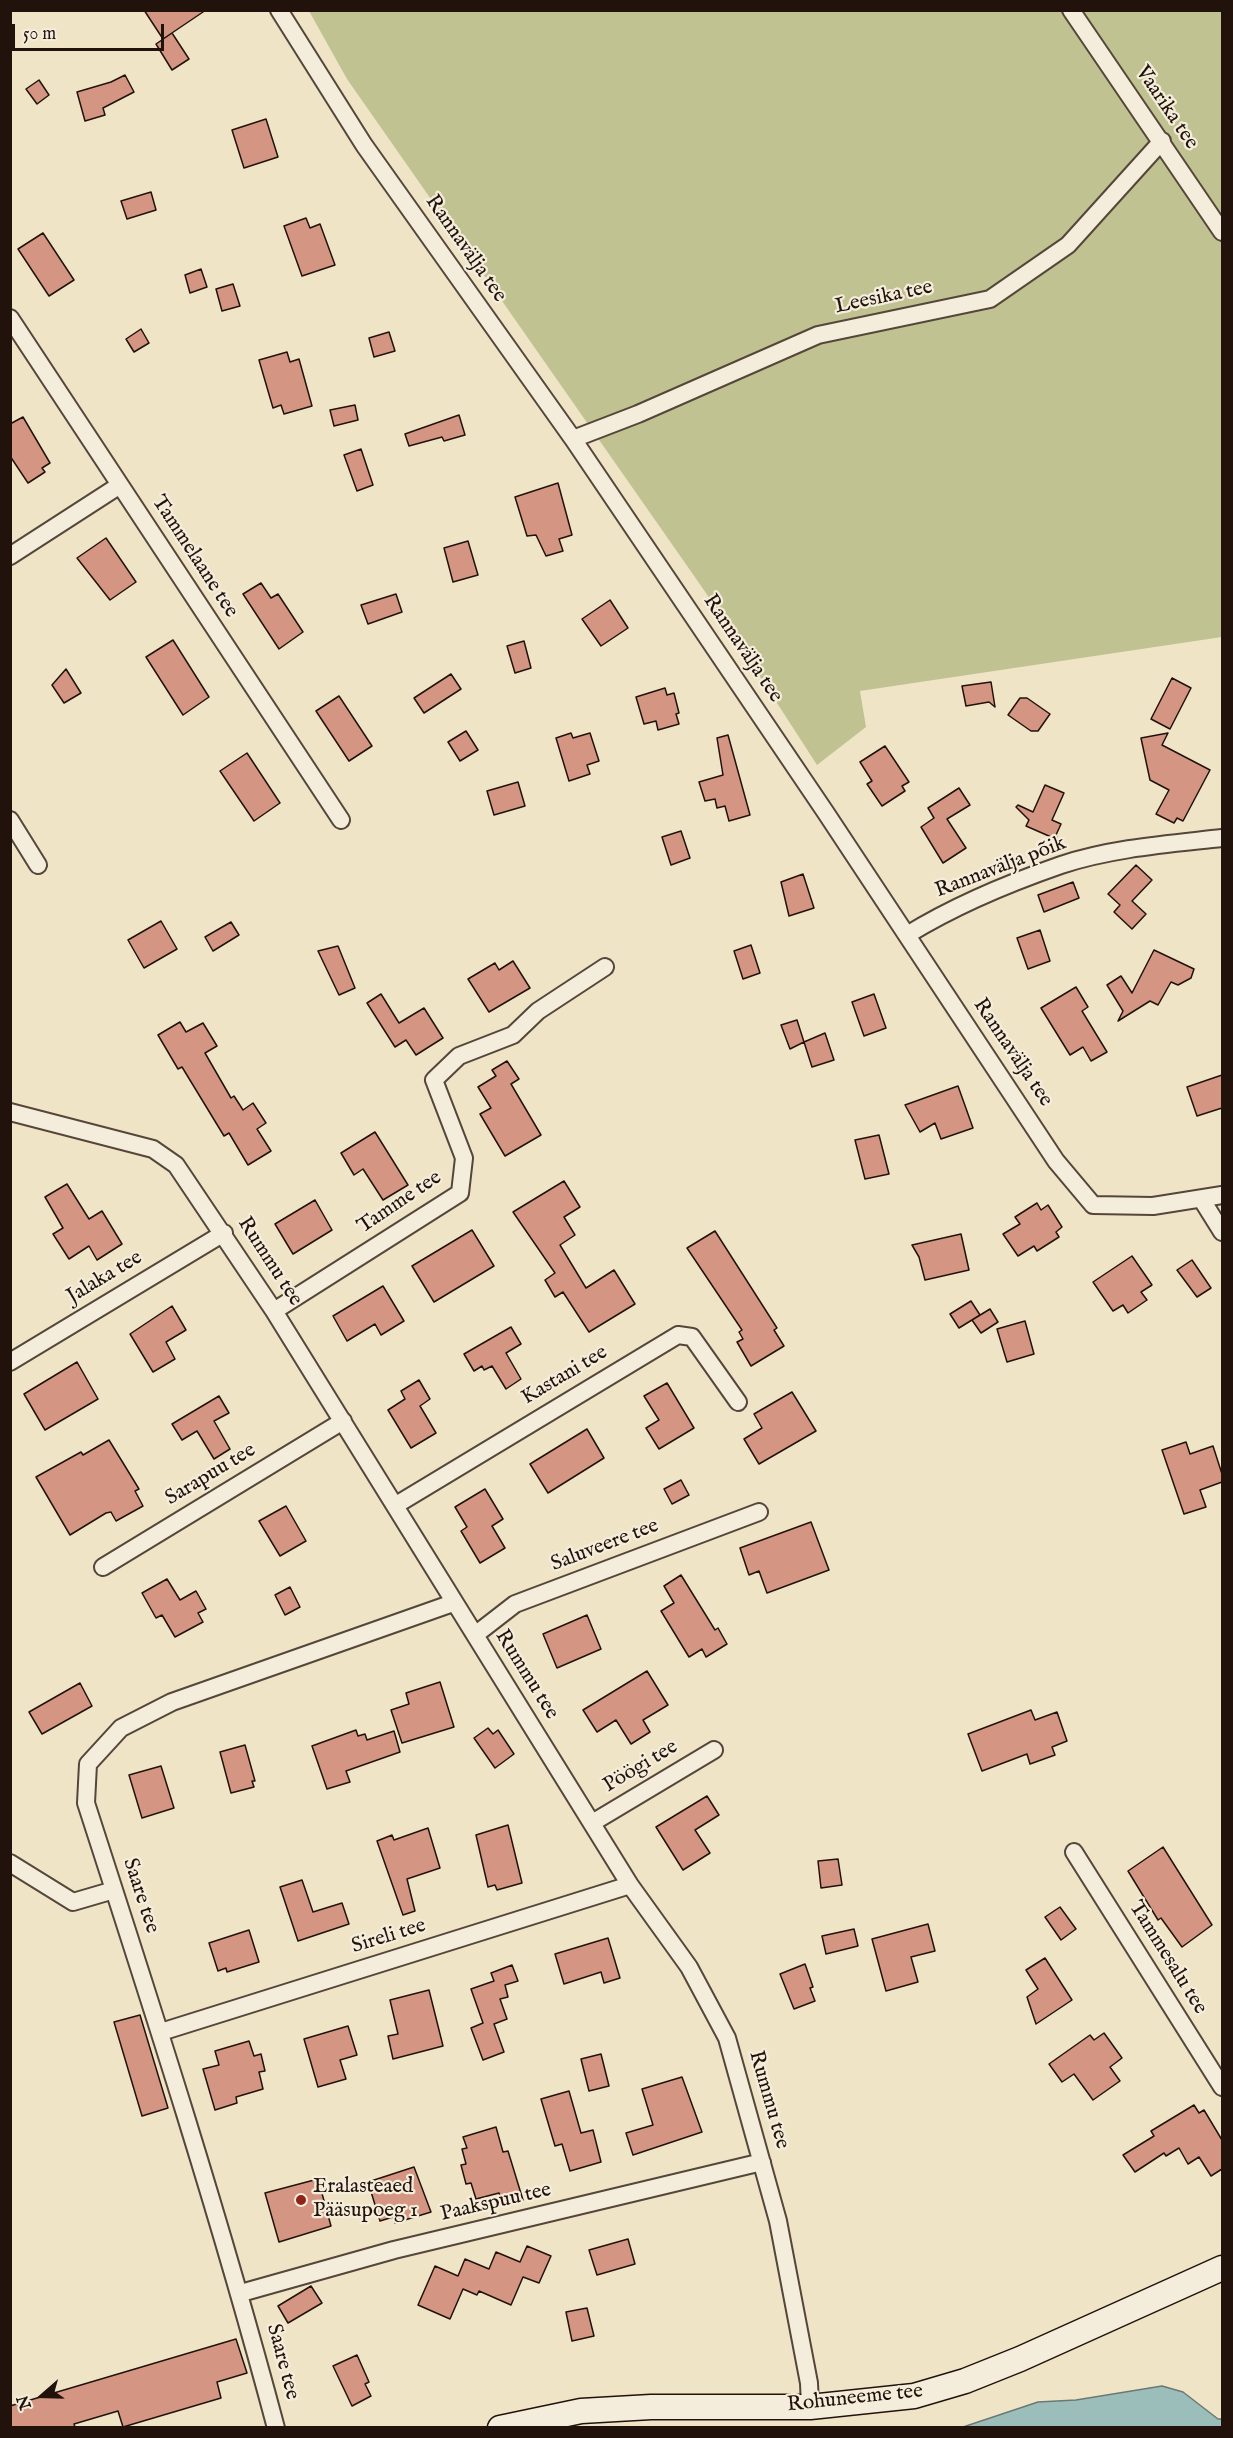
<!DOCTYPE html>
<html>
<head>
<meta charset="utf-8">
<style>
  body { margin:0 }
  #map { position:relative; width:1233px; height:2438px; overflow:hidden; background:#f0e4c7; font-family:"IM FELL English",serif }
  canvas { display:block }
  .frame { position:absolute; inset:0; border:12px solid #21120b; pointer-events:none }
  .north { position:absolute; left:12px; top:2366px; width:60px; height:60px; -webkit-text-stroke:4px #f5eddb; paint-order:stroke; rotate:250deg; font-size:16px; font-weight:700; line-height:24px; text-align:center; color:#21120b }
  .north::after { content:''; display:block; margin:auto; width:21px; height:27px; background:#21120b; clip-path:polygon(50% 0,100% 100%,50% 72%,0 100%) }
  .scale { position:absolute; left:12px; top:24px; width:152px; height:27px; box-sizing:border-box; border:3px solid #21120b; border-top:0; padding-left:8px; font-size:18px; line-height:21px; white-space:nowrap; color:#21120b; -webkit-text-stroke:4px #f5eddb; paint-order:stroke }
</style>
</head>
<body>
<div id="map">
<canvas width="1233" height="2438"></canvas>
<div class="frame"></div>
<div class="north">N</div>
<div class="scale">50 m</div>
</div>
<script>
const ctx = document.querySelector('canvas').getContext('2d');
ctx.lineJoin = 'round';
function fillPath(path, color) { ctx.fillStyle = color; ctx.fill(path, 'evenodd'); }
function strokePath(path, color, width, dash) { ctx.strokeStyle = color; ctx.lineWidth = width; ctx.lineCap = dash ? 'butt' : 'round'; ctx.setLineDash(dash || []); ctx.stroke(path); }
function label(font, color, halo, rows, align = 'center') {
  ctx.font = font + ' "IM FELL English",serif'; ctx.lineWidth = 4.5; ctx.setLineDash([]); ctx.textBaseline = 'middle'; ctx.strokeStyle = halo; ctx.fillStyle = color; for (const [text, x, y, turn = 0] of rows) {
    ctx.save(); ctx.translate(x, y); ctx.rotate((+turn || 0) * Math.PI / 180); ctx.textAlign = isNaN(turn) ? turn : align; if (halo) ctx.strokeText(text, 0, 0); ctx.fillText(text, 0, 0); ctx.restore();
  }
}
const green = new Path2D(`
  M309,11H1222V637L860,691L866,727L817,765L706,593L347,79Z`);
const water = new Path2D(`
  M1162,2386L1183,2392L1218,2419H1222V2427H963L1038,2402L1076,2400Z`);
const building = new Path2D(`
  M144,10H206L163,39Z
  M172,33L189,59L172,70L156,44Z
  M125,75L134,92L103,108L105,115L85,121L77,92L111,82Z
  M39,80L49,95L37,104L26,89Z
  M266,119L278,157L244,168L232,130Z
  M151,192L156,210L127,219L121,201Z
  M306,218L310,228L320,224L335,265L302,276L284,226Z
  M43,233L74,280L49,296L18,249Z
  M201,269L207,287L190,293L185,275Z
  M233,284L240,306L222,311L216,289Z
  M141,329L149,343L134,352L126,339Z
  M389,332L395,351L374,357L369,338Z
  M287,352L290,362L299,359L312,406L284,414L281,405L273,408L259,360Z
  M355,405L358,420L334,426L330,410Z
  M459,415L465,435L444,441L442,437L409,446L405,434Z
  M23,417L50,463L42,468L45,472L28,483L10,456V424Z
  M361,449L373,485L357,491L344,455Z
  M558,483L572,535L559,539L563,551L546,556L536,535L527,536L515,497Z
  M106,538L136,582L110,600L77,558Z
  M468,541L478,575L453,582L444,548Z
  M261,583L271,598L278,594L303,632L279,649L243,594Z
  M396,594L402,612L368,624L361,605Z
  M610,600L628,628L601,646L582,619Z
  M173,640L209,697L183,715L146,657Z
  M524,641L531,668L515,673L507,646Z
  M66,669L81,693L64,703L52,685Z
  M451,674L461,689L424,713L414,698Z
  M1172,678L1191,688L1170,729L1151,719Z
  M991,682L995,707L989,702L966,706L962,686Z
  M665,688L667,695L674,693L679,713L676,714L679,724L658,730L656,721L644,724L636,697Z
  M339,696L372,746L349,761L316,711Z
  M1020,698H1027L1050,714L1038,731H1031L1008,715Z
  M466,731L478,750L460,761L448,742Z
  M571,733L573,738L590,733L599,761L587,765L590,774L569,781L556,738Z
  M1168,733L1162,745L1210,770L1183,821L1177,818L1174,823L1156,814L1169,790L1150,780L1141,738Z
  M728,735L750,815L729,821L725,806L717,808L715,799L705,801L699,782L723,775L717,738Z
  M885,746L909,782L902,786L905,791L882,806L867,784L872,781L860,762Z
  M247,753L280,803L254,821L220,771Z
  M518,782L525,806L494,815L487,791Z
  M1045,785L1064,793L1052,820L1061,824L1056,835L1058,840L1026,826L1029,820L1016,807L1018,805L1033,812Z
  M959,788L970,805L947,819L966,848L943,863L921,827L934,818L928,808Z
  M681,831L690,858L671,865L662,837Z
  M1136,865L1152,880L1132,901L1146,914L1132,929L1114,912L1120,905L1108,894Z
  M803,874L814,908L789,916L781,882Z
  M1073,882L1079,898L1044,912L1038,895Z
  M161,921L177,949L144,968L128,940Z
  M231,922L239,935L213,951L205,937Z
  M1040,930L1050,961L1028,969L1017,938Z
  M751,945L760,973L743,979L734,951Z
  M338,946L355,988L339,995L318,951Z
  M1154,950L1194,969L1191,978L1178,985L1171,982L1158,1005L1150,1001L1118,1021L1123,1011L1107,985L1121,976L1132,993Z
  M513,961L530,988L489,1012L468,979L495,963L499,970Z
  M1076,987L1088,1007L1082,1011L1107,1052L1091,1061L1083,1047L1070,1055L1041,1008Z
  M381,994L399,1023L424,1008L443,1038L416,1055L406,1040L395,1047L367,1003Z
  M874,994L886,1028L864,1036L852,1002Z
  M797,1020L804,1042L790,1049L781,1025Z
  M180,1022L186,1032L203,1023L217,1046L205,1053L231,1098L234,1096L243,1110L253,1103L266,1123L257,1129L271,1151L248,1165L229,1133L224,1136L182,1067L178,1069L158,1035Z
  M825,1033L834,1060L812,1067L804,1042Z
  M507,1061L519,1079L511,1084L541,1135L505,1156L480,1114L491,1108L478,1087L496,1076L492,1070Z
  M1222,1075V1108L1197,1116L1187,1087Z
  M958,1086L973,1128L941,1139L935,1123L920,1132L905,1105Z
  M375,1132L408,1185L383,1200L363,1169L354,1175L341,1153Z
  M879,1135L889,1174L865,1179L855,1140Z
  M564,1181L580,1207L564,1217L575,1235L560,1245L586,1288L614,1270L635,1304L589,1332L563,1292L555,1297L545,1280L555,1273L513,1212Z
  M67,1184L89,1219L102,1211L122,1244L97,1260L89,1246L69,1259L53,1234L63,1228L45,1197Z
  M315,1200L332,1230L293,1254L275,1224Z
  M1037,1203L1041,1210L1048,1205L1062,1227L1056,1232L1059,1237L1037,1251L1034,1246L1018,1256L1003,1234L1020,1224L1015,1217Z
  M472,1230L494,1266L434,1302L412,1266Z
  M715,1231L777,1328L774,1330L784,1346L751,1366L737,1342L743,1339L739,1332L742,1330L687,1248Z
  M961,1234L969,1270L925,1280L919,1257L912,1245Z
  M1132,1256L1152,1285L1141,1292L1147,1300L1128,1313L1123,1305L1113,1311L1093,1282Z
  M1192,1260L1211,1288L1197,1297L1177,1270Z
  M383,1286L404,1321L381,1335L375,1324L347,1341L333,1316Z
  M971,1301L980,1315L959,1328L950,1314Z
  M172,1306L186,1330L166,1342L175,1359L153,1372L130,1334Z
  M990,1309L998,1322L981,1333L972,1320Z
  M1025,1321L1034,1354L1007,1362L997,1329Z
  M511,1327L521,1344L506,1353L521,1379L506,1389L492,1366L484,1370L482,1366L474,1371L464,1354Z
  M77,1362L98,1399L45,1430L24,1394Z
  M419,1380L430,1399L420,1406L436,1433L411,1448L388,1410L405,1399L401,1391Z
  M667,1383L694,1428L659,1449L646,1428L659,1420L644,1396Z
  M792,1392L816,1431L759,1464L744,1439L762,1428L754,1414Z
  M219,1396L229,1413L214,1421L230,1449L214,1459L197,1431L182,1440L172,1424Z
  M587,1429L604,1458L548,1493L530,1464Z
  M109,1440L139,1489L135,1491L143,1506L116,1521L111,1512L106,1513L70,1535L36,1477L81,1452L83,1455Z
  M1186,1442L1190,1454L1213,1446L1222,1474V1482L1200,1490L1206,1507L1184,1514L1162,1450Z
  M681,1480L689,1495L672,1504L664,1489Z
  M485,1489L503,1519L492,1526L505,1548L480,1563L461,1531L467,1527L455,1507Z
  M286,1506L306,1541L280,1556L259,1521Z
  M811,1522L829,1570L767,1593L759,1571L749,1575L740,1548Z
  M681,1575L715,1630L718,1628L727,1644L706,1657L702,1649L689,1657L661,1611L674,1603L664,1586Z
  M167,1579L180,1600L196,1591L206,1609L198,1613L203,1622L175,1637L162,1615L156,1618L142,1593Z
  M290,1587L300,1607L285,1615L275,1595Z
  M587,1615L601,1649L557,1668L543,1634Z
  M647,1671L668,1705L643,1720L650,1732L631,1744L616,1720L597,1732L583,1710Z
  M440,1682L454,1727L402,1743L391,1710L409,1704L406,1693Z
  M80,1683L92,1706L42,1734L29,1712Z
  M1031,1710L1035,1720L1057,1712L1067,1741L1052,1747L1055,1755L1030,1764L1027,1754L982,1771L968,1734Z
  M488,1728L493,1734L498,1730L514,1754L495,1768L474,1738Z
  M356,1730L358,1736L365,1734L367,1740L394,1731L400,1752L346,1771L350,1782L327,1789L312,1746Z
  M245,1745L255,1781H252L254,1787L231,1793L220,1752Z
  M161,1766L174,1808L142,1818L129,1775Z
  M707,1796L719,1815L695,1830L710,1853L683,1870L656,1827Z
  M508,1825L522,1883L497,1890L495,1885L488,1887L476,1835Z
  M428,1828L440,1868L407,1879L415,1911L403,1915L377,1841L392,1835L394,1840Z
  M1163,1847L1212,1925L1182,1947L1161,1918L1158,1920L1128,1871Z
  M838,1859L842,1885L821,1888L818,1861Z
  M302,1880L313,1912L342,1903L349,1924L298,1941L280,1887Z
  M1060,1907L1076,1929L1061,1940L1045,1917Z
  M928,1924L935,1951L911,1957L918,1982L886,1991L872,1939Z
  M854,1929L858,1946L826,1954L822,1936Z
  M249,1930L259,1962L227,1972L226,1968L218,1971L209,1943Z
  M608,1938L620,1978L604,1983L601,1972L564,1984L555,1954Z
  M1045,1958L1072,2000L1036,2024L1027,1997L1038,1989L1026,1970Z
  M805,1964L813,1987L810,1988L815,2001L794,2009L780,1974Z
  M512,1965L518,1981L505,1985L508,1997L500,1999L507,2019L494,2024L504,2052L483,2060L471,2028L483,2023L471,1989L494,1981L491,1973Z
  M429,1990L443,2046L393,2059L388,2036L398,2034L390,2000Z
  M140,2015L168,2108L142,2116L114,2022Z
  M348,2026L357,2055L340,2060L346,2079L318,2087L304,2039Z
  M1104,2033L1122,2058L1110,2067L1120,2081L1093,2100L1074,2074L1062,2082L1049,2064L1090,2035L1094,2040Z
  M249,2041L254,2056L261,2054L265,2071L259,2072L263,2089L236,2097L237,2103L215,2110L203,2069L219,2065L215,2051Z
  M601,2054L609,2086L589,2091L581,2059Z
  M682,2077L702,2132L633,2155L626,2133L653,2125L642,2089Z
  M569,2091L581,2133L593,2130L601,2162L570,2171L562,2144L555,2146L541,2099Z
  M1194,2105L1199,2113L1204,2110L1222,2140V2169L1211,2176L1199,2157L1188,2164L1179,2148L1166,2156L1164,2153L1135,2172L1123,2155L1154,2136L1151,2131Z
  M496,2127L503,2152L508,2151L523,2200L503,2205L499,2193L476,2199L471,2183L466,2184L461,2165L466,2164L462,2149L467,2148L463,2137Z
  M414,2167L431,2212L395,2223L393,2217L380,2221L368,2182Z
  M318,2179L331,2226L279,2242L265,2193Z
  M628,2239L635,2264L597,2275L589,2250Z
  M527,2246L551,2256L539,2283L523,2277L511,2305L479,2291L477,2295L463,2289L450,2319L418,2305L435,2266L458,2276L465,2259L489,2269L496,2252L520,2262Z
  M311,2286L322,2303L288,2323L278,2306Z
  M587,2308L594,2336L572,2341L566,2312Z
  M236,2339L247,2373L217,2382L221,2398L123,2427L118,2411L74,2424L75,2427H10V2406Z
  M357,2355L369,2382L365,2384L371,2396L352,2406L333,2366Z`);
const street = new Path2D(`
  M279,10L364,145L573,439L826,813L1056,1161L1093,1205L1153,1206L1222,1195
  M1071,10L1222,232
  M10,318L341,820
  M573,439L638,414L818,335L990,299L1068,245L1162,141
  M10,556L120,485
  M10,820L38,865
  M907,935C954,906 1009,883 1061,865C1112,848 1169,844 1222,838
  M10,1112L153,1149L176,1165L274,1311L630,1885L689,1967L727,2038L778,2221L809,2383L810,2407
  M1202,1200L1222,1232
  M274,1311L460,1193L464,1158L434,1080L459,1056L513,1035L538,1011L605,967
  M10,1362L224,1233
  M396,1505L678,1335L692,1337L738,1402
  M103,1567L343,1421
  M475,1635L515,1604L759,1512
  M592,1823L714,1750
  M1074,1852L1222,2087
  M10,1863L73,1902L114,1890
  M161,2032L630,1885
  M241,2293L394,2250L762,2162
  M276,2428C220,2217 153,2010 86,1803L88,1764L121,1728L172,1702L453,1603`);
const secondary = new Path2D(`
  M500,2428L581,2411L651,2407H810L914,2396L965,2381L1020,2359L1222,2268`);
const markers = [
  [301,2200,6,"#8f2418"]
];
const streetNames = [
  ["Vaarika tee",1166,108,56],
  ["Rannavälja tee",465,249,55],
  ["Leesika tee",884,298,-12],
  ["Tammelaane tee",194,557,57],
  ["Rannavälja tee",742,649,56],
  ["Rannavälja põik",1001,868,-21],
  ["Rannavälja tee",1012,1053,56],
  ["Tamme tee",400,1203,-34],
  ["Rummu tee",269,1262,57],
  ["Jalaka tee",105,1278,-31],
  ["Kastani tee",565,1376,-31],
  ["Sarapuu tee",211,1475,-31],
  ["Saluveere tee",605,1546,-21],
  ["Rummu tee",526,1675,58],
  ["Pöögi tee",641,1767,-31],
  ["Saare tee",140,1896,72],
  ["Sireli tee",389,1937,-17],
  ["Tammesalu tee",1167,1958,58],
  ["Rummu tee",768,2100,74],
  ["Paakspuu tee",496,2203,-13],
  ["Saare tee",282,2362,75],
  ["Rohuneeme tee",855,2399,-6]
];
const poiNames = [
  ["Eralasteaed",313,2188],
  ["Pääsupoeg 1",313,2212]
];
fillPath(green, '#c1c291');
fillPath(water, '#9bbeba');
strokePath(water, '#6a7974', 1.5);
fillPath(building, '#d49682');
strokePath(building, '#21120b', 1.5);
strokePath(street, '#55463a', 20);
strokePath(secondary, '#21120b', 27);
strokePath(street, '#f5eddb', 16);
strokePath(secondary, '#f5eddb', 24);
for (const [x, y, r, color] of markers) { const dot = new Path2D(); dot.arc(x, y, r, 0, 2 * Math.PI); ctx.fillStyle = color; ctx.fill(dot); strokePath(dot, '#f5eddb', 2); }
label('21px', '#21120b', '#f5eddb', streetNames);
label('21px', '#21120b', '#f5eddb', poiNames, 'left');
</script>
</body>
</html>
